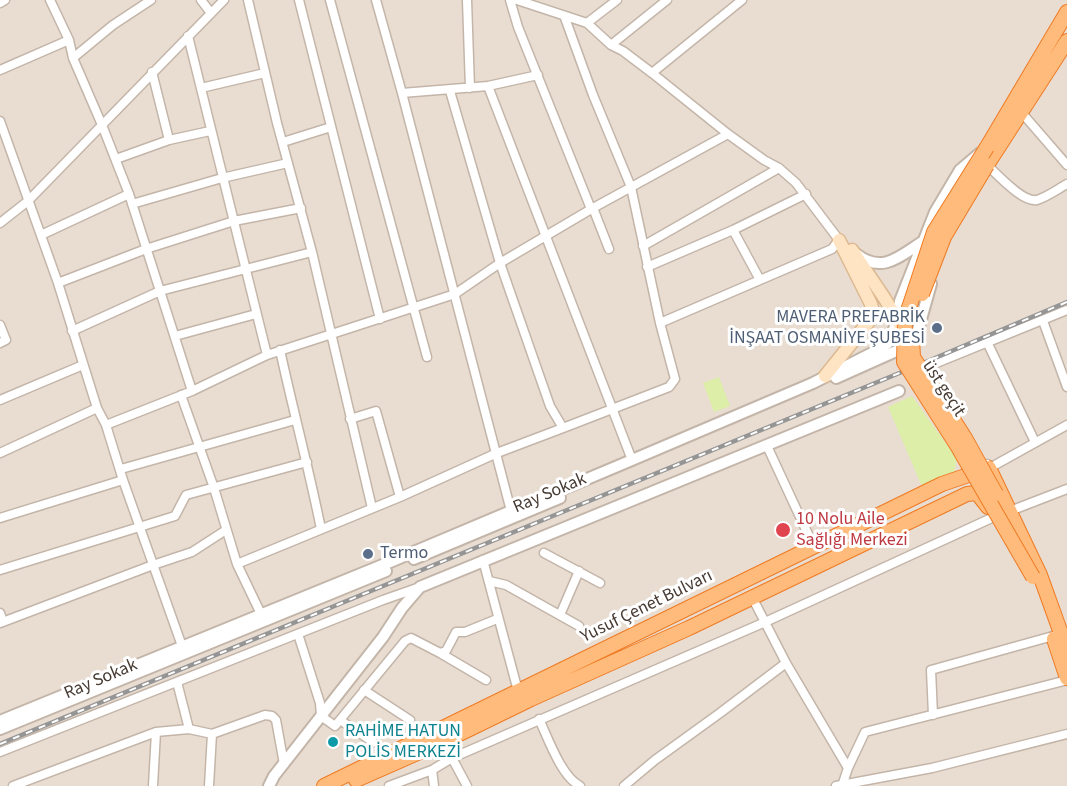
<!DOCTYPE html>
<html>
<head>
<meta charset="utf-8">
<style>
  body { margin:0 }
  canvas { display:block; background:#f4ece4 }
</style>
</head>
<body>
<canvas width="1067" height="786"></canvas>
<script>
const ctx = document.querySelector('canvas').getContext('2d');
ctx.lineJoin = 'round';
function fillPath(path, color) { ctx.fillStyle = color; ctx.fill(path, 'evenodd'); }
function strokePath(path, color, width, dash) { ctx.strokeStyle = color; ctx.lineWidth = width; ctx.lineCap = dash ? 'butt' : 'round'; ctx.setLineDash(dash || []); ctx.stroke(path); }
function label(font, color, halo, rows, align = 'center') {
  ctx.font = font + ' "Source Sans 3",sans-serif'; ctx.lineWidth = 6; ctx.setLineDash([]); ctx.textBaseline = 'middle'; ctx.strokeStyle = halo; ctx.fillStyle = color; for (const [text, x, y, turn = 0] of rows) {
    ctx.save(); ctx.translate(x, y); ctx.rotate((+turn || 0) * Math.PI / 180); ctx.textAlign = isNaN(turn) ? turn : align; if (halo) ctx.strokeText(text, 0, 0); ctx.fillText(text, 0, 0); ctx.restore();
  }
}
const residential = new Path2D(`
  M0,0H1067V786H0Z`);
const green = new Path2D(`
  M719,377L730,406L714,412L703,383Z
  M912,396L957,459L954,473L923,489L888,407Z`);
const minor = new Path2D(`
  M50,0L69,40L73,58L102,125L129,194L192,391
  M201,0L211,13
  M248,0L277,123L312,252L372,508
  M299,0L380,319
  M330,0L427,357
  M376,0L402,93L511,511
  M467,0L470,88
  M510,0L518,27L591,209
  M517,0L587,23L611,45L623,51L652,73L728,134L764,160L779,168L796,183L839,240L832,249L660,323
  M0,3L5,0
  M587,23L617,0
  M188,36L267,355
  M611,45L667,0
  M73,58L113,25L151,0
  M0,70L69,40
  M152,72L169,140
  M652,73L742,0
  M488,86L632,460
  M201,88L265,73
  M450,91L500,263L550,406L563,428L669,387L675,379L660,323L631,187L593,95L565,18
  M402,93L488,86L538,75
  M1022,113L1067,165
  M0,121L58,283L97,408L106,425L123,480L182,646
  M283,142L331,127
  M116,159L169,140L210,131
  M987,165C998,175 1023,203 1037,200C1047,197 1058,189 1067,184
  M132,204L222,178L288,163
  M593,208L609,249
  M0,223L28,201L224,0
  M733,230L760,280
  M41,235L129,194
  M643,246L779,168
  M647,267L733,230L806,194
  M58,283L146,249L234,221L301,208
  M1043,321L1067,387
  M0,325L6,340L0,343
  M72,331L160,291L312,252
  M175,336L256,314
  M988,344L1035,442
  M280,350C293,410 309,469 321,529
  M930,375L927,369L929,366L1067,310
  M181,395L214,488L237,564L261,614
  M0,400L83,365
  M350,419L376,411L400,497
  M106,425L192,391L267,355L455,294L500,263L593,208L728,134
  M767,446L814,547
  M0,453L97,408
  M987,464L989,468L995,465L1067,425
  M121,469L295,420
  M1010,511L1067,489
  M0,518L123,480
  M544,553L600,583
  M483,560L518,691
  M237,564L400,497L497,453L563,428
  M0,570L175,516L186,495L307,462
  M489,581L506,585L579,626
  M752,597L786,663L848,768
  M0,613L3,622
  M560,615L579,571
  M0,623L153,565L192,552L226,530
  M298,634L320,703L321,716L335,726L405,641L411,638L440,653L446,651L456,632H465L497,619
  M440,653L486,680
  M177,682L189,729
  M364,690L410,720
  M933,715L931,670L1053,636
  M539,719C548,738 561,776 580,786
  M340,720L373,742
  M0,752L383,600L420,587
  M452,758L467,786
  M432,770L434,786
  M13,786L156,732L189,729L212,734L265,715L272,716L276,720L284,764
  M153,786L156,732
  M209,786L212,734
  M389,786L432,770L452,758L763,623L996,516
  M624,786L655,760L720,713L786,663
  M836,786L932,768L1067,734
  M842,786L848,768L865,732L1067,680`);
const tertiary = new Path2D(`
  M856,254C882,274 899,257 922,242
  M836,378L903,348L916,337L931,284
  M414,559L560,498
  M0,721L390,562L632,460L813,383L874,352L887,344L896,325L900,301L935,212L960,170L980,153
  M0,729L386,571
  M269,786L274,776L383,637L402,608L420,587L899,391`);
const secondary = new Path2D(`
  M852,250L885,299L905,333
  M825,376L874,315L871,304L839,240`);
const trunk = new Path2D(`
  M987,147L1067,12
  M987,165L1067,41
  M1054,639L1067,678
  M356,780L447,740L531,699L689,628L967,494L977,493L988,507
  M324,786L942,484L989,468L1040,575L1067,650`);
const rail = new Path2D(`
  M0,744L914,367L1067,302`);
const trunkBridge = new Path2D(`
  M987,147L934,232L905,320L904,362L958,447L1033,577
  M922,294L944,237L987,165
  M912,338L913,357L965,438L996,494`);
const markers = [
  [937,328,6,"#5c6f8a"],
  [783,530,8,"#e0444e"],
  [368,554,6,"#5c6f8a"],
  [333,742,6,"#0f9aa8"]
];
const serviceNames = [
  ["MAVERA PREFABRİK",925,318],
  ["İNŞAAT OSMANİYE ŞUBESİ",925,339],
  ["Termo",380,554,"left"]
];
const streetNames = [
  ["üst geçit",943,389,57],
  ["Ray Sokak",550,494,-23],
  ["Yusuf Çenet Bulvarı",647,607,-26],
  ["Ray Sokak",101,680,-23]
];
const healthNames = [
  ["10 Nolu Aile",796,520],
  ["Sağlığı Merkezi",796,541]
];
const cultureNames = [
  ["RAHİME HATUN",345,732],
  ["POLİS MERKEZİ",345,753]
];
fillPath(residential, '#e9ddd2');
fillPath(green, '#dceea8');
strokePath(minor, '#c4b5a9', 11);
strokePath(tertiary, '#c4b5a9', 14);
strokePath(secondary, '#dcb990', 15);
strokePath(trunk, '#ef7a23', 16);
strokePath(minor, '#fff', 8);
strokePath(tertiary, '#fff', 10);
strokePath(secondary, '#ffe4c3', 12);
strokePath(trunk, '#ffbb7b', 14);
strokePath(rail, '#959595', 4.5);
strokePath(rail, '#fff', 2, [7]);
strokePath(trunkBridge, '#ef7a23', 16, []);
strokePath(trunkBridge, '#ffbb7b', 14);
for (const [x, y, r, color] of markers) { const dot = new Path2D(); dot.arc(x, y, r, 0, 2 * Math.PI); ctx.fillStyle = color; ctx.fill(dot); strokePath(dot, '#fff', 2); }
label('18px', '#4e5e75', '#fff', serviceNames, 'right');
label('18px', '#473b33', '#fff', streetNames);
label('18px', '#be3a42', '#fff', healthNames, 'left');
label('18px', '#0d838f', '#fff', cultureNames, 'left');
</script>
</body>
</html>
